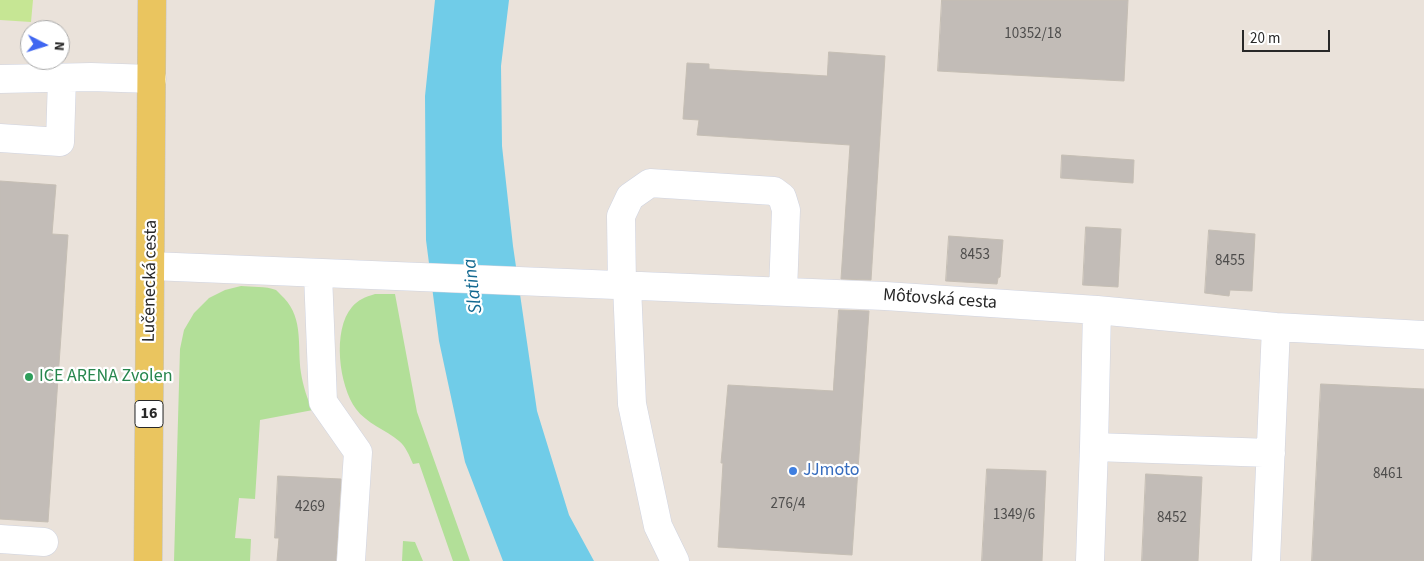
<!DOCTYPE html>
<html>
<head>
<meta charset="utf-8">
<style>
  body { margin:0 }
  #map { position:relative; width:1424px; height:561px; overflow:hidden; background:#eae2da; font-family:"Source Sans 3",sans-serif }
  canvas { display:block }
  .north { position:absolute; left:20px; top:20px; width:50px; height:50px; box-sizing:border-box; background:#fff; border:1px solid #a9a9a9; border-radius:50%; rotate:95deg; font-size:14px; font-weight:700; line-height:20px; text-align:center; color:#282828 }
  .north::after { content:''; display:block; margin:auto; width:18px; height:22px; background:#3f66f1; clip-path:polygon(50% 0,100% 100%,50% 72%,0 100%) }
  .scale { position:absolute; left:1242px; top:30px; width:88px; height:22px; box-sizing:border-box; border:2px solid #282828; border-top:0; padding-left:6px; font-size:15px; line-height:18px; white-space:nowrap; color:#282828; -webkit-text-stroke:4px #fff; paint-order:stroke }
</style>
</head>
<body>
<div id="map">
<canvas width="1424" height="561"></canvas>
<div class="north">N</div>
<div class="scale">20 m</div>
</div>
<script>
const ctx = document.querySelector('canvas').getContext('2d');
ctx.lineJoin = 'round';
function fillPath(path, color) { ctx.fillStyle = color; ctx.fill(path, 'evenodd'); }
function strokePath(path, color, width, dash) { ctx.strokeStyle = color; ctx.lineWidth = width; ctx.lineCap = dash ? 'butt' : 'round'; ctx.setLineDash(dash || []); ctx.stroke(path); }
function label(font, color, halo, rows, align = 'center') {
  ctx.font = font + ' "Source Sans 3",sans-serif'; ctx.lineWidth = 4.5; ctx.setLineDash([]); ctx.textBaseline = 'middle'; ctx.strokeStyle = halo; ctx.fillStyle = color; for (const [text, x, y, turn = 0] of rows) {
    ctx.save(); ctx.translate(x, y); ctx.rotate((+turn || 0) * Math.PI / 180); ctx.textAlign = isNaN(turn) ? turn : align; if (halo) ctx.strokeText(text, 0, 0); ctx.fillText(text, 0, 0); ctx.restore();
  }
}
const green = new Path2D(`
  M241,286C251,287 266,286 276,290C278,292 282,296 284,298C304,319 297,347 301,373C303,385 307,400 313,410L260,420L255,499L239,498L235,538L251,539L250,561H174L180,349L184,330L194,313L209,298L225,290Z
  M375,294H395L417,412L470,561H453L419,463L413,464C409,455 406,447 399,441C386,430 366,423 356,409C339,386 332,330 352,307C358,300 365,297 375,294Z
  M403,541L415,542L423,561H402Z`);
const pitch = new Path2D(`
  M0,0H33L31,22L0,20Z`);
const water = new Path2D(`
  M435,0H509L501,66L502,146L513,246L537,411L569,515L594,561H503L465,462L439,341L426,240L425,96Z`);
const building = new Path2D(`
  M942,0H1128L1124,81L938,71Z
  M829,52L885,56L871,280L841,279L850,145L697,135L699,120L683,119L687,63L709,64V69L827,76Z
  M1062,155L1134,160L1133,183L1061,178Z
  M0,181L56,185L52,234L68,235L48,522L0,519Z
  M1086,227L1121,229L1118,287L1083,285Z
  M1209,230L1255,234L1252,291L1230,290L1229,296L1205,293Z
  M949,236L1003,240L1000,277L998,278L997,284L946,281Z
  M839,310L869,311L852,555L718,547L723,463H721L728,385L833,391Z
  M1321,384L1424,389V561H1312Z
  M987,469L1046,471L1042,561H982Z
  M1146,474L1202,477L1198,561H1142Z
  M278,476L341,479L336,561H277L279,538H275Z`);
const minor = new Path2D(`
  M0,79L91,77L152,79
  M0,138L60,142L62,78
  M151,266L885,296L1097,310L1276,327L1424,335
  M318,274L323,402L358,452L351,561
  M622,286L621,216L630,197L650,183L774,191L782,197L786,210L783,292
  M627,286L632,404L658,526L675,561
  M1094,447L1271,453
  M0,539L44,542
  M1090,561L1094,447L1097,310
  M1266,561L1276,327`);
const major = new Path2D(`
  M148,561L152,0`);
const markers = [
  [29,377,5,"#2e9e5b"],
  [793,471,5,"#3f7fe0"]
];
const numberNames = [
  ["10352/18",1033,35],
  ["8453",975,256],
  ["8455",1230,262],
  ["8461",1388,475],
  ["276/4",788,505],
  ["4269",310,508],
  ["1349/6",1014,516],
  ["8452",1172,519]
];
const shields = [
  [149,414,28]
];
const shieldNames = [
  ["16",149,414]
];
const streetNames = [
  ["Lučenecká cesta",151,281,-89],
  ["Môťovská cesta",940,300,4]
];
const leisureNames = [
  ["ICE ARENA Zvolen",39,377]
];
const shopNames = [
  ["JJmoto",803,471]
];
const waterNames = [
  ["Slatina",474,286,-97]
];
fillPath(green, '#b2df98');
fillPath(pitch, '#c6e694');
fillPath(water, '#70cce8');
fillPath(building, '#c2bcb7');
strokePath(building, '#c5beb4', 1);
strokePath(minor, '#cfd3e0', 29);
strokePath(major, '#c3c3c3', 29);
strokePath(minor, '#fff', 28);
strokePath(major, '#eac55f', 28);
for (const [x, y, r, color] of markers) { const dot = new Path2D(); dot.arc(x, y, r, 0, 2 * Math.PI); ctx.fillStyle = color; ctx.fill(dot); strokePath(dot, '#fff', 2); }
label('15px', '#4e4d4c', null, numberNames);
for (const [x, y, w] of shields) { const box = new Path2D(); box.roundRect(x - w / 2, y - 13.5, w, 27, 4); ctx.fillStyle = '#fff'; ctx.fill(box); strokePath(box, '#282828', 1); }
label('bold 16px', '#282828', null, shieldNames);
label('18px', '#282828', '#fff', streetNames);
label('18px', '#27864d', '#fff', leisureNames, 'left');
label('18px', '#366cbe', '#fff', shopNames, 'left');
label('italic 19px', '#136991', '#fff', waterNames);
</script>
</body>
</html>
